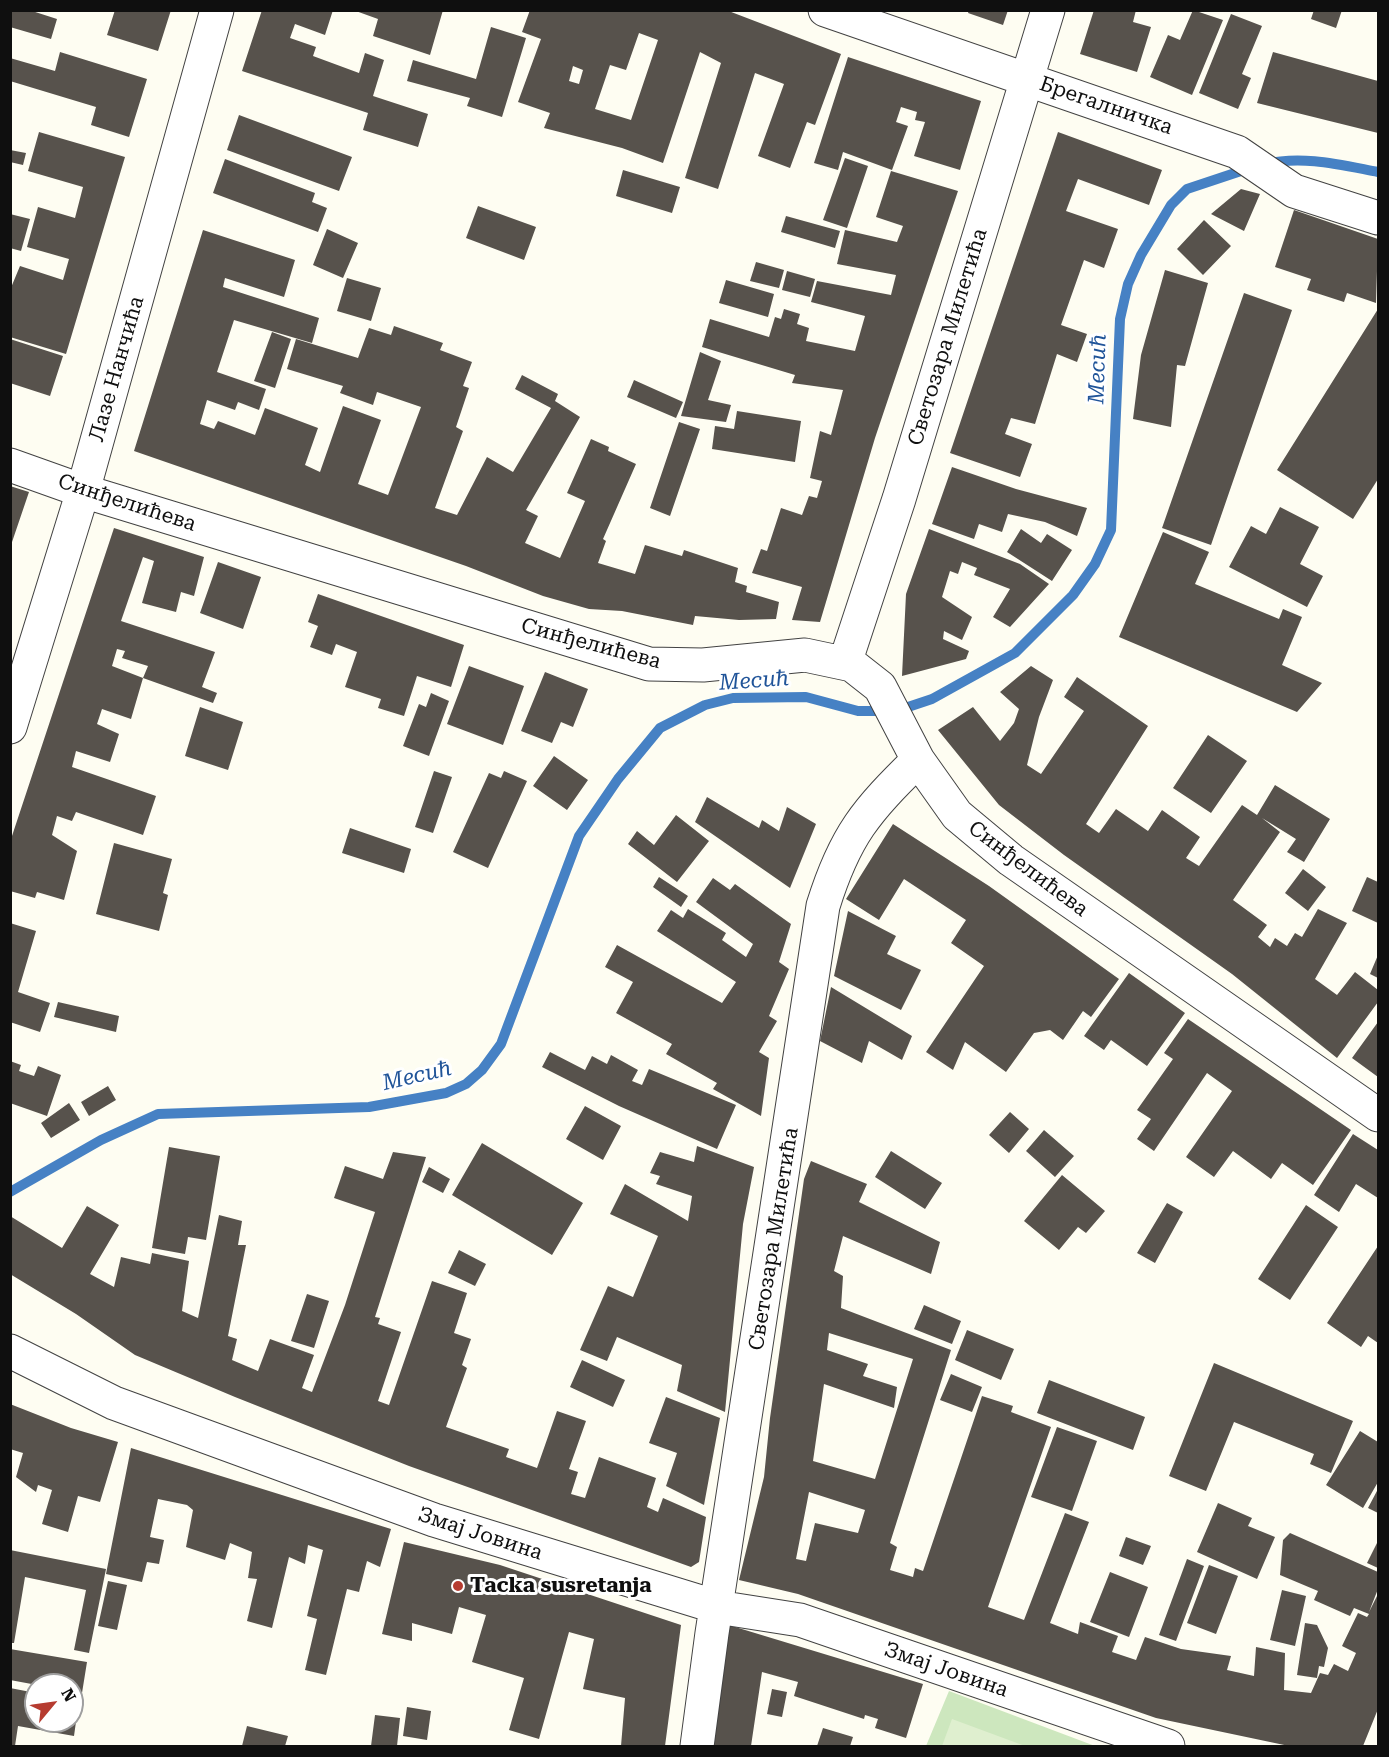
<!DOCTYPE html>
<html>
<head>
<meta charset="utf-8">
<style>
  body { margin:0 }
  #map { position:relative; width:1389px; height:1757px; overflow:hidden; background:#fefdf2; font-family:"Roboto Serif",serif }
  canvas { display:block }
  .frame { position:absolute; inset:0; border:12px solid #0f0f0f; pointer-events:none }
  .north { position:absolute; left:24px; top:1673px; width:60px; height:60px; box-sizing:border-box; background:#fff; border:2px solid #9f9f9f; border-radius:50%; rotate:61deg; font-size:16px; font-weight:700; line-height:24px; text-align:center; color:#0f0f0f }
  .north::after { content:''; display:block; margin:auto; width:21px; height:27px; background:#b63c30; clip-path:polygon(50% 0,100% 100%,50% 72%,0 100%) }
</style>
</head>
<body>
<div id="map">
<canvas width="1389" height="1757"></canvas>
<div class="frame"></div>
<div class="north">N</div>
</div>
<script>
const ctx = document.querySelector('canvas').getContext('2d');
ctx.lineJoin = 'round';
function fillPath(path, color) { ctx.fillStyle = color; ctx.fill(path, 'evenodd'); }
function strokePath(path, color, width, dash) { ctx.strokeStyle = color; ctx.lineWidth = width; ctx.lineCap = dash ? 'butt' : 'round'; ctx.setLineDash(dash || []); ctx.stroke(path); }
function label(font, color, halo, rows, align = 'center') {
  ctx.font = font + ' "Roboto Serif",serif'; ctx.lineWidth = 6; ctx.setLineDash([]); ctx.textBaseline = 'middle'; ctx.strokeStyle = halo; ctx.fillStyle = color; for (const [text, x, y, turn = 0] of rows) {
    ctx.save(); ctx.translate(x, y); ctx.rotate((+turn || 0) * Math.PI / 180); ctx.textAlign = isNaN(turn) ? turn : align; if (halo) ctx.strokeText(text, 0, 0); ctx.fillText(text, 0, 0); ctx.restore();
  }
}
const green = new Path2D(`
  M949,1691L1095,1746H926Z`);
const pitch = new Path2D(`
  M952,1719L1025,1746H942Z`);
const stream = new Path2D(`
  M1265,164C1303,155 1341,165 1378,172
  M10,1192L101,1140L158,1114L369,1107L446,1093L466,1084L482,1070L501,1044L579,836L618,779L660,728L705,705L733,698L806,697L858,711H896L932,699L1015,653L1073,595L1095,564L1111,530L1120,319L1128,284L1141,255L1171,205L1187,189L1250,168`);
const building = new Path2D(`
  M10,10H29L57,19L51,39L10,27Z
  M115,10H171L158,51L107,35Z
  M262,10H333L325,35L295,24L290,38L316,47L313,56L359,73L365,53L384,60L373,96L428,114L418,147L363,130L368,113L242,71Z
  M353,10H443L430,55L373,36L378,19Z
  M530,10H726L841,54L815,125L807,122L790,168L758,156L784,84L755,73L718,189L685,178L721,63L700,52L663,163L622,148L544,128L550,113L518,102L541,39L522,32ZM639,33L658,40L631,120L595,109L610,65L626,70ZM573,66L583,70L579,84L569,81Z
  M969,10H1008L1003,25L968,13Z
  M1094,10H1136L1133,22L1151,27L1137,72L1080,54Z
  M1193,10L1223,20L1192,95L1150,77L1168,35L1180,40Z
  M1314,10H1342L1336,28L1311,19Z
  M1231,14L1262,26L1242,74L1251,78L1238,109L1199,93Z
  M491,27L526,38L502,117L467,106L470,98L407,81L413,60L476,79Z
  M60,52L147,79L129,137L91,125L96,107L10,81V58L55,71Z
  M1273,52L1378,81V133L1257,103Z
  M848,57L981,101L960,170L914,156L925,122L915,120L917,112L901,107L896,122L908,126L892,170L843,152L838,170L814,163Z
  M239,115L352,157L339,191L227,150Z
  M39,132L125,157L66,354L10,337V290L20,266L63,280L69,259L27,247L38,207L75,218L83,187L28,171Z
  M1058,132L1162,170L1149,205L1078,179L1066,211L1118,229L1104,268L1084,260L1061,325L1087,334L1077,362L1057,354L1035,424L1011,418L1005,434L1032,444L1020,477L950,453Z
  M10,150L26,153L23,165L10,162Z
  M845,158L868,166L847,228L823,220Z
  M225,159L315,193L312,202L327,208L318,232L213,193Z
  M623,170L680,187L672,213L616,196Z
  M891,171L958,191L875,438L820,622L792,620L802,587L752,573L761,549L767,551L781,508L802,515L809,496L817,498L822,481L810,478L820,431L831,435L843,390L792,383L795,375L702,347L710,319L769,337L775,317L781,319L784,309L800,314L797,324L809,328L806,341L855,351L865,316L811,302L817,281L891,295L896,275L837,264L845,230L897,242L903,226L876,217Z
  M1241,189L1260,194L1244,231L1211,214Z
  M478,206L536,227L524,260L466,238Z
  M1294,210L1378,239L1376,303L1347,293L1344,302L1307,290L1311,279L1275,267Z
  M10,214L30,219L21,251L10,248Z
  M786,216L840,231L835,248L781,232Z
  M1204,220L1231,246L1203,275L1177,249Z
  M327,229L358,243L343,278L313,265Z
  M203,230L295,260L284,297L225,278L223,287L319,318L312,343L234,320L217,372L266,389L259,410L238,402L235,410L207,400L200,424L214,429L218,421L255,435L265,408L318,428L305,465L320,472L343,406L381,420L358,484L388,495L421,407L377,392L373,405L340,393L343,386L287,369L296,339L358,358L369,328L391,335L394,326L443,343L440,350L472,362L463,386L469,388L456,427L463,431L435,508L457,515L487,457L513,472L551,408L515,389L522,375L558,394L555,401L580,417L526,510L538,516L525,543L560,558L585,501L567,493L591,439L609,447L608,451L636,464L603,539L606,541L598,563L635,574L645,545L682,556L684,550L738,568L735,582L747,586L746,592L779,602L776,619L739,620L695,616L693,625L622,611L589,609L543,596L466,566L134,451Z
  M756,262L784,270L779,288L750,281Z
  M1165,270L1208,283L1185,366L1177,365L1171,427L1133,419L1141,355Z
  M787,271L815,279L810,297L782,290Z
  M347,278L381,288L371,321L337,311Z
  M726,280L774,294L768,317L719,303Z
  M1244,293L1292,310L1211,545L1162,528Z
  M1378,309V479L1353,519L1277,470Z
  M272,332L291,339L275,388L254,381Z
  M10,339L63,356L50,396L10,383Z
  M700,352L721,361L708,400L731,405L726,422L681,416Z
  M634,380L683,402L676,418L627,397Z
  M737,411L801,421L795,462L712,449L715,426L734,429Z
  M679,422L700,429L670,516L650,508Z
  M952,467L1016,489L1087,508L1077,536L1045,522L1008,514L1002,532L979,524L974,539L932,524Z
  M10,486L29,492L11,545H10Z
  M1280,507L1319,527L1300,564L1323,576L1307,607L1229,567L1251,526L1266,534Z
  M114,528L204,557L194,596L181,592L176,612L142,603L154,561L143,557L121,621L215,652L202,687L217,693L213,703L143,678L148,666L122,658L125,651L117,649L112,666L143,678L131,719L102,709L97,724L119,734L110,762L76,751L72,767L156,796L143,835L76,812L72,821L57,816L52,835L77,851L64,900L37,892L35,898L10,891V842Z
  M929,529L1020,564L1049,584L1010,627L993,617L1010,589L974,575L977,568L962,562L958,574L950,571L942,597L972,617L962,640L944,631L943,639L969,651L966,659L902,676L906,594Z
  M1021,529L1041,543L1047,534L1072,550L1052,581L1007,552Z
  M1163,532L1209,552L1195,584L1279,619L1283,609L1302,617L1282,665L1322,683L1297,712L1119,637Z
  M218,562L261,577L243,629L200,613Z
  M318,594L464,645L451,687L417,676L404,716L378,708L381,699L345,687L357,652L336,644L332,655L310,647L318,626L308,622Z
  M469,666L524,686L503,745L447,724Z
  M1031,666L1053,680L1039,717L1027,765L1041,774L1084,711L1064,697L1077,677L1148,726L1086,824L1099,833L1116,809L1148,831L1162,810L1200,837L1186,858L1199,866L1242,805L1257,815L1275,785L1330,819L1304,862L1287,852L1296,839L1262,818L1280,832L1233,900L1267,925L1258,937L1270,947L1275,938L1287,946L1295,933L1302,937L1318,909L1347,923L1315,979L1337,995L1355,972L1378,990V1002L1337,1058L1232,974L1064,855L999,805L938,730L973,707L1000,741L1014,723L1019,709L1000,692Z
  M545,672L588,689L573,727L561,722L552,743L521,731Z
  M431,693L449,701L429,756L403,746L419,704L426,707Z
  M200,707L243,722L228,770L185,756Z
  M1208,735L1247,761L1211,813L1173,788Z
  M554,756L588,780L567,810L533,786Z
  M434,771L452,777L433,833L415,827Z
  M504,771L527,781L488,868L453,852L489,773L501,778Z
  M707,797L759,828L762,820L779,831L787,807L816,824L790,888L695,822Z
  M676,815L709,841L677,882L628,844L637,831L654,845Z
  M893,824L989,886L1119,979L1091,1017L1083,1011L1063,1040L1050,1030L1034,1033L1006,1072L965,1042L953,1070L926,1052L984,966L951,943L966,920L904,879L879,920L846,899Z
  M350,828L411,849L404,873L342,853Z
  M114,843L172,859L163,893L168,895L159,931L96,914Z
  M1303,869L1326,887L1308,911L1285,893Z
  M659,877L688,896L681,907L653,887Z
  M1367,877L1378,882V923L1352,911Z
  M713,878L730,890L735,884L791,924L779,962L789,969L769,1016L777,1021L759,1052L769,1058L761,1116L713,1089L717,1083L666,1054L672,1044L616,1013L633,982L605,967L617,945L722,1003L736,982L657,931L671,910L683,918L688,909L726,933L722,940L746,957L753,944L696,902Z
  M848,911L896,936L887,954L921,970L901,1010L834,976Z
  M10,923L36,931L18,992L50,1003L40,1032L10,1022Z
  M1378,955V978L1370,974Z
  M1129,973L1185,1013L1147,1066L1111,1040L1104,1050L1084,1036Z
  M831,987L912,1036L902,1060L869,1041L862,1063L820,1041Z
  M58,1002L119,1016L116,1032L54,1017Z
  M1188,1019L1351,1130L1313,1185L1282,1163L1271,1179L1233,1151L1214,1177L1186,1157L1232,1091L1207,1073L1154,1151L1137,1139L1151,1119L1137,1110L1173,1059L1164,1053Z
  M1378,1022V1077L1352,1058Z
  M550,1052L585,1070L592,1056L607,1064L611,1055L638,1070L632,1081L642,1085L649,1069L736,1105L717,1149L619,1106L542,1067Z
  M10,1061L21,1065L19,1071L34,1076L38,1066L61,1075L47,1116L10,1103Z
  M108,1086L116,1100L89,1116L81,1102Z
  M69,1103L80,1120L51,1138L41,1123Z
  M585,1106L621,1126L603,1160L566,1139Z
  M1010,1112L1029,1129L1009,1153L989,1135Z
  M1044,1130L1074,1156L1055,1177L1026,1151Z
  M1353,1134L1378,1150V1198L1356,1184L1339,1212L1314,1195Z
  M482,1143L583,1203L552,1255L452,1195Z
  M697,1146L754,1167L743,1224L725,1412L677,1391L682,1365L617,1337L607,1361L580,1350L608,1286L633,1297L658,1236L610,1214L625,1184L688,1221L692,1196L656,1184L660,1176L650,1173L660,1152L694,1162Z
  M169,1147L220,1156L206,1240L188,1237L185,1254L152,1248Z
  M891,1151L942,1183L925,1209L875,1177Z
  M393,1152L426,1157L375,1317L380,1318L378,1324L401,1332L378,1401L389,1405L432,1281L467,1293L454,1333L471,1339L462,1365L467,1368L446,1427L509,1449L506,1457L537,1468L557,1411L586,1421L569,1469L578,1472L571,1494L585,1498L599,1457L656,1478L647,1507L658,1512L663,1498L706,1517L699,1562L691,1567L409,1466L235,1397L135,1355L76,1314L10,1274V1216L62,1248L87,1206L119,1225L90,1274L114,1287L121,1257L150,1264L152,1253L189,1261L182,1311L198,1318L219,1215L242,1221L238,1245H246L228,1336L237,1339L232,1360L258,1371L270,1339L314,1355L302,1388L312,1392L345,1305L375,1212L334,1198L345,1166L383,1179Z
  M811,1161L867,1184L859,1202L940,1242L931,1274L843,1236L834,1271L843,1276L841,1308L951,1350L890,1543L897,1547L890,1570L913,1577L915,1568L923,1571L982,1396L1013,1406L1011,1412L1051,1427L988,1607L1024,1620L1065,1513L1089,1522L1050,1623L1078,1634L1080,1622L1118,1636L1112,1652L1136,1660L1145,1637L1181,1649L1231,1656L1227,1670L1254,1676L1256,1647L1285,1653L1284,1690L1311,1693L1320,1673L1328,1675L1334,1664L1348,1671L1356,1653L1342,1646L1358,1613L1367,1617L1369,1614L1354,1608L1350,1616L1314,1600L1318,1591L1280,1575L1283,1540L1290,1533L1378,1572V1589L1369,1612L1378,1594V1709L1363,1746H1289L1156,1718L798,1594L739,1580L764,1477L770,1418L804,1179ZM829,1333L913,1359L875,1479L813,1461L824,1384L894,1408L897,1387L863,1376L868,1364L827,1350ZM809,1492L865,1510L858,1533L815,1523L806,1561L796,1559Z
  M429,1167L450,1179L443,1193L422,1182Z
  M1062,1175L1105,1211L1086,1233L1078,1227L1059,1250L1024,1221Z
  M1167,1203L1183,1212L1155,1263L1137,1253Z
  M1306,1205L1338,1227L1290,1300L1258,1279Z
  M1378,1246V1343L1368,1336L1361,1347L1327,1323Z
  M459,1250L486,1264L475,1286L448,1273Z
  M307,1294L329,1301L314,1348L291,1341Z
  M924,1305L961,1321L952,1344L914,1329Z
  M967,1330L1014,1349L1001,1380L955,1360Z
  M582,1360L625,1380L613,1407L570,1387Z
  M1214,1363L1353,1421L1331,1473L1310,1464L1314,1454L1234,1422L1206,1491L1169,1476Z
  M951,1374L982,1387L972,1412L940,1400Z
  M1049,1380L1145,1417L1133,1450L1037,1413Z
  M666,1397L720,1418L704,1505L666,1486L677,1453L649,1443Z
  M10,1404L71,1428L118,1442L100,1502L78,1496L68,1532L42,1524L52,1490L38,1485L36,1492L16,1477L23,1453L10,1449Z
  M1057,1427L1097,1441L1072,1511L1031,1497Z
  M1360,1431L1378,1442V1482L1363,1508L1326,1485Z
  M131,1448L391,1529L380,1567L367,1561L359,1592L347,1589L326,1675L305,1670L317,1619L307,1616L323,1550L308,1545L305,1564L289,1557L272,1628L247,1621L257,1579L248,1578L252,1552L230,1543L225,1560L186,1547L193,1510L187,1505L158,1499L150,1537L164,1540L159,1564L147,1562L142,1582L106,1574Z
  M1378,1489V1513L1368,1508Z
  M1218,1503L1252,1518L1248,1526L1275,1537L1257,1579L1197,1552Z
  M1126,1537L1151,1546L1143,1565L1119,1556Z
  M1378,1541V1568L1367,1563Z
  M404,1542L500,1565L681,1625L665,1746H621L625,1698L583,1689L594,1639L569,1632L539,1739L509,1730L524,1678L472,1662L486,1615L459,1607L452,1634L412,1623V1641L382,1634Z
  M10,1550L106,1569L89,1653L74,1650L86,1590L25,1577L14,1643H10Z
  M1187,1559L1204,1566L1176,1641L1159,1635Z
  M1209,1565L1238,1576L1216,1634L1187,1623Z
  M1110,1572L1148,1587L1129,1637L1090,1622Z
  M108,1581L127,1585L117,1630L98,1626Z
  M1282,1590L1306,1596L1295,1646L1270,1640Z
  M722,1623L923,1684L906,1738L875,1728L878,1719L865,1715L864,1719L794,1696L798,1682L762,1672L751,1746H704Z
  M1305,1623L1317,1625L1328,1648L1324,1667L1319,1666L1317,1678L1297,1675Z
  M10,1649L87,1662L82,1693L72,1691V1685H37L10,1680Z
  M10,1688L36,1693V1721H72V1698L79,1700L74,1736L18,1726L15,1746H10Z
  M772,1689L787,1692L782,1717L767,1714Z
  M407,1707L431,1711L427,1740L403,1736Z
  M375,1715L400,1718L397,1746H371Z
  M247,1726L288,1736L285,1746H242Z
  M823,1728L853,1737L850,1746H817Z`);
const minor = new Path2D(`
  M825,10L1237,152L1294,191L1378,218
  M10,465L83,491L649,664L703,665L805,655L852,665L880,687L918,760L957,815L1011,860L1378,1115
  M845,663L899,499L1048,10
  M10,727L83,491L217,10
  M10,1351L114,1403L434,1520L717,1607L800,1620L1168,1746
  M697,1746L712,1633L823,906C845,835 866,811 918,760`);
const markers = [
  [458,1586,6,"#b63c30"]
];
const streetNames = [
  ["Брегалничка",1106,106,19],
  ["Светозара Милетића",948,337,-73],
  ["Лазе Нанчића",117,369,-74],
  ["Синђелићева",127,503,18],
  ["Синђелићева",591,644,15],
  ["Синђелићева",1028,869,37],
  ["Светозара Милетића",774,1239,-81],
  ["Змај Јовина",480,1534,18],
  ["Змај Јовина",946,1670,19]
];
const poiNames = [
  ["Tacka susretanja",470,1586]
];
const waterNames = [
  ["Месић",1098,369,-88],
  ["Месић",754,681,-4],
  ["Месић",417,1076,-13]
];
fillPath(green, '#cde7be');
fillPath(pitch, '#dfefcf');
strokePath(stream, '#4681c4', 10);
fillPath(building, '#57524c');
strokePath(minor, '#424242', 35);
strokePath(minor, '#fff', 33);
for (const [x, y, r, color] of markers) { const dot = new Path2D(); dot.arc(x, y, r, 0, 2 * Math.PI); ctx.fillStyle = color; ctx.fill(dot); strokePath(dot, '#fff', 2); }
label('21px', '#0f0f0f', '#fff', streetNames);
label('bold 21px', '#0f0f0f', '#fff', poiNames, 'left');
label('italic 22px', '#205499', '#fff', waterNames);
</script>
</body>
</html>
